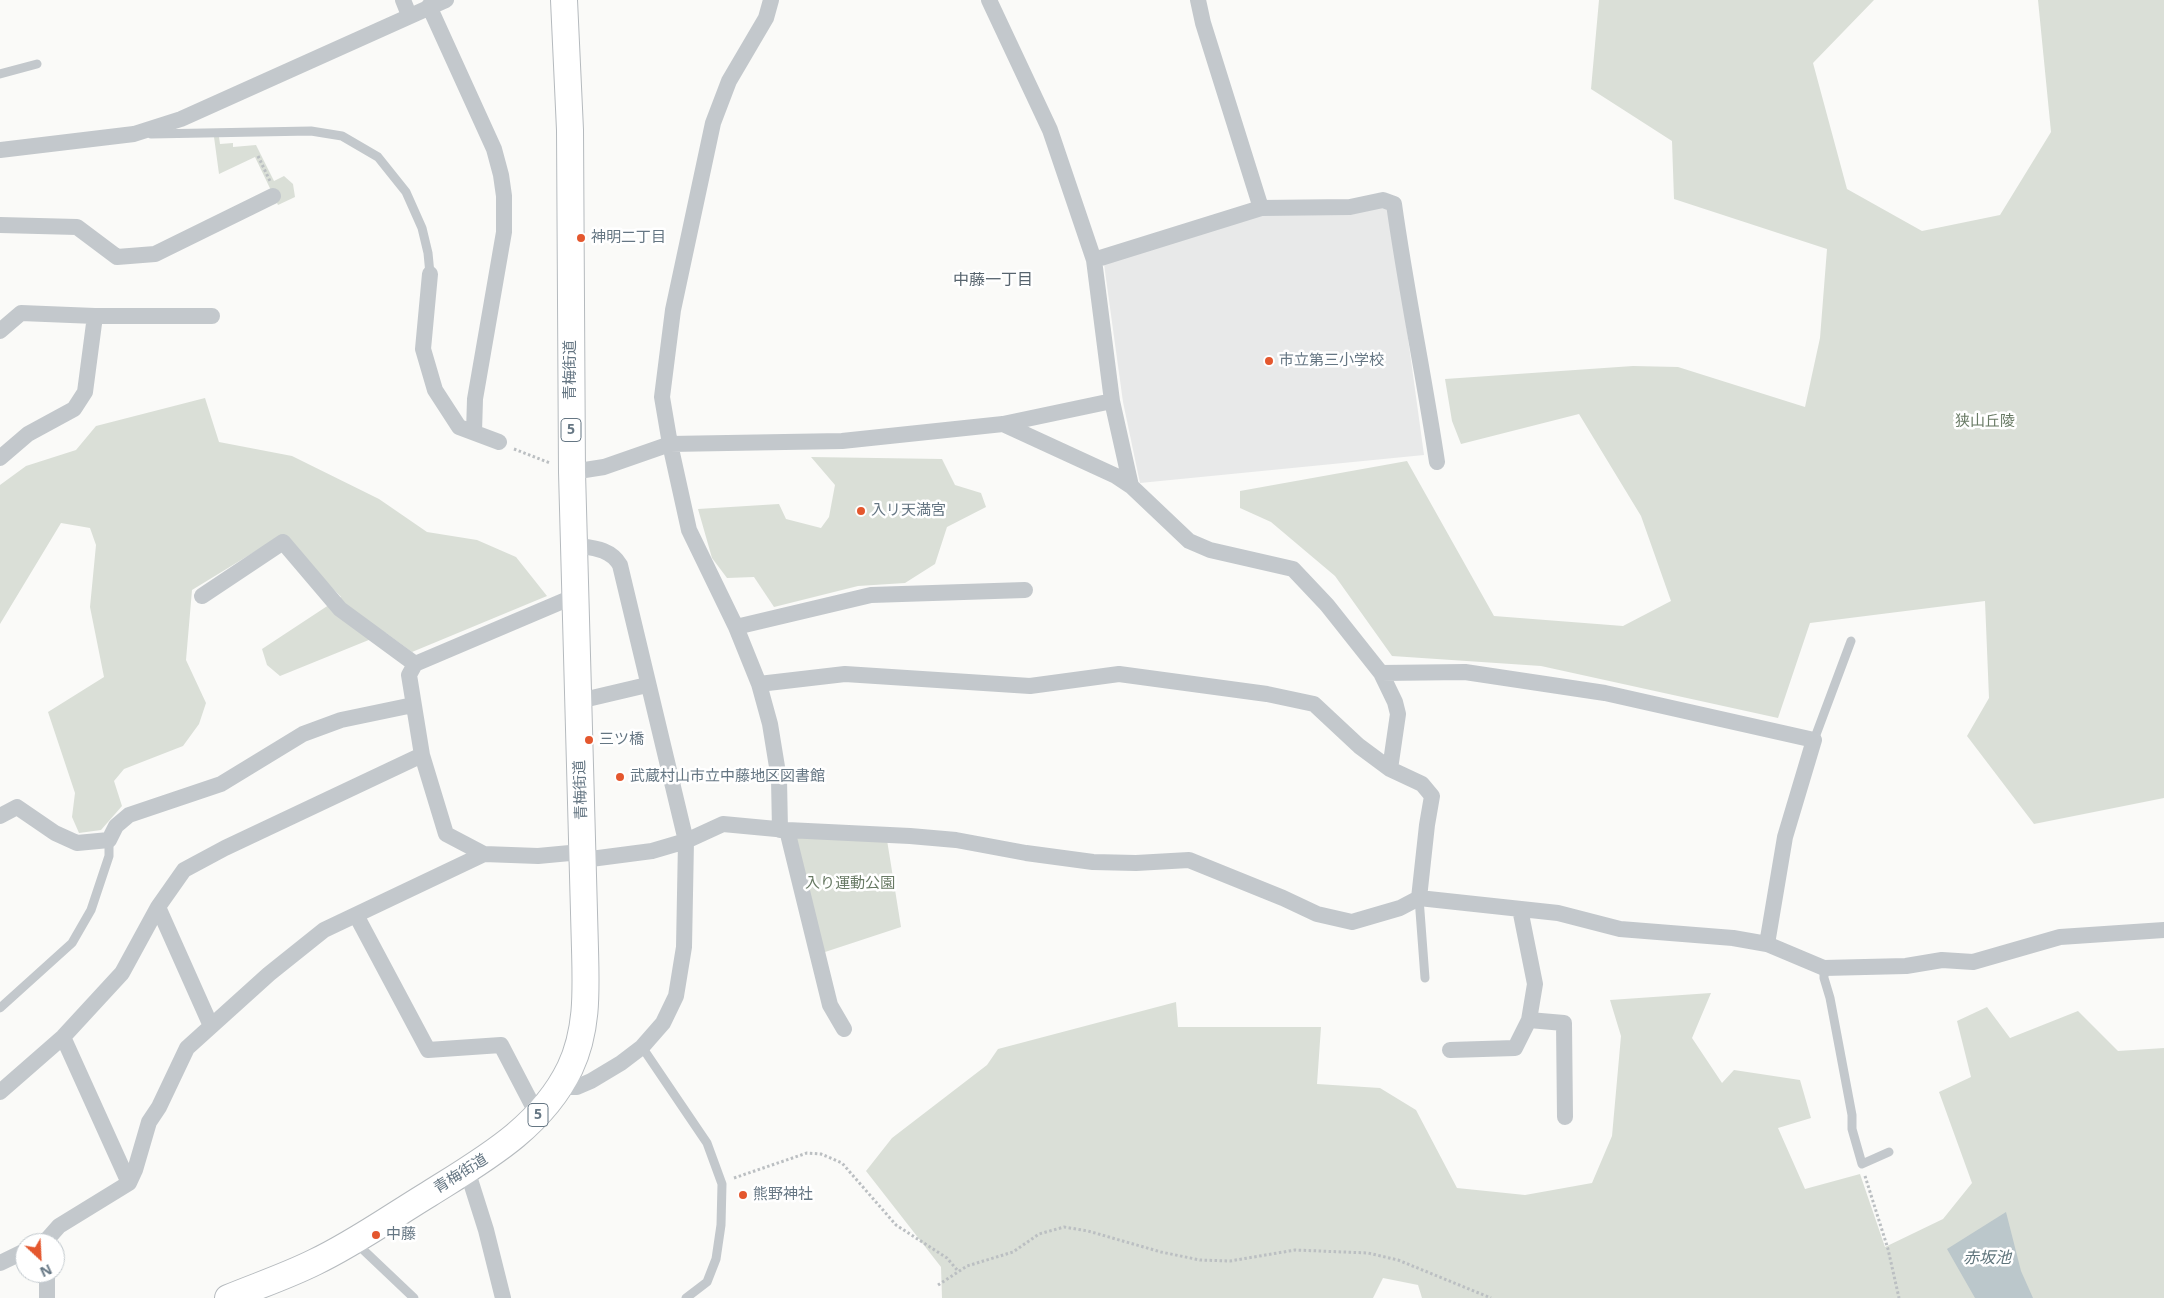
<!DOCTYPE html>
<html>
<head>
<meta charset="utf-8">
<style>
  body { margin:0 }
  #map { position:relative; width:2164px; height:1298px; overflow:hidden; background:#fafaf8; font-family:"Open Sans",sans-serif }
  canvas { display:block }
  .north { position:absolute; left:15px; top:1233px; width:50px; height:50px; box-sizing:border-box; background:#fff; border:1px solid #c1c8cd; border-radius:50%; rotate:155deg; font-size:14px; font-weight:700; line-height:20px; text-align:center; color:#657683 }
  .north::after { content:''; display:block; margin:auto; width:18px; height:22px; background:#e4572e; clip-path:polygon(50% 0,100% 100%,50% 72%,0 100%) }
</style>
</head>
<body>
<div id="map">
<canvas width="2164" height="1298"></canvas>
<div class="north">N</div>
</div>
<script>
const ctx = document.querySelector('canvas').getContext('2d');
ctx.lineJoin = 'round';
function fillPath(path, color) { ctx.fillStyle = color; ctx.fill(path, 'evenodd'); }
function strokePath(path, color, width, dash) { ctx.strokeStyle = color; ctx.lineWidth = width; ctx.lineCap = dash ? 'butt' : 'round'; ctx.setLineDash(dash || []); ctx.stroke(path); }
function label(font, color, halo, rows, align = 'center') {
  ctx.font = font + ' "Open Sans","Noto Sans JP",sans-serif'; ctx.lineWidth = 5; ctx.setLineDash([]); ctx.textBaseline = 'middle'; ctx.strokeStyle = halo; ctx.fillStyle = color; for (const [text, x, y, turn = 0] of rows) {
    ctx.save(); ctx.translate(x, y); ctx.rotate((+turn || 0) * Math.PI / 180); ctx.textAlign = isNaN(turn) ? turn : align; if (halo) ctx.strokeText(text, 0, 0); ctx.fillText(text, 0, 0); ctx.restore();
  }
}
const built = new Path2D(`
  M1390,207L1424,455L1140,483L1123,402L1104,264L1266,213Z`);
const green = new Path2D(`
  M1599,0H1874L1813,63L1847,189L1922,231L2000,215L2051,132L2038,0H2164V798L2034,824L1967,736L1989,698L1985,601L1810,623L1778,718L1541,666L1392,656L1335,576L1271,522L1240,508V491L1407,461L1494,616L1623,626L1671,601L1641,516L1579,414L1461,444L1452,421L1445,379L1633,366L1678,367L1805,407L1820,338L1827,249L1674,199L1672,141L1591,89Z
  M214,137H219L220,144L233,143V147L256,145L274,181L284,176L293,184L295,197L278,205L255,157L219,174Z
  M205,398L219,442L292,456L379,499L427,532L477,540L516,557L547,596L412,652L386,633L280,676L267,665L262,649L341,597L282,535L192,590L186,660L206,703L199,724L183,746L124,769L114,781L122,806L101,830L79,833L72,817L75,793L48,712L104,677L90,607L96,545L90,528L61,523L0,624V485L26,466L76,450L96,426Z
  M811,457L942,459L955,485L981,493L986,507L947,527L935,564L905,583L858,586L774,607L754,577L727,578L712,558L698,509L779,504L786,519L821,528L829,517L835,485Z
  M800,836L887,840L901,927L822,953L794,841Z
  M1711,993L1692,1038L1722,1083L1734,1070L1800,1080L1811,1118L1778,1128L1805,1189L1860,1174L1885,1247L1943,1219L1972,1183L1939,1092L1971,1077L1957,1021L1987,1007L2010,1038L2078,1011L2118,1051L2164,1048V1298H1422L1418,1285L1383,1278L1373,1298H942L941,1267L866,1171L892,1138L987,1065L998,1049L1176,1002L1178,1027H1321L1317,1084L1380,1088L1416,1110L1457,1188L1525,1195L1592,1183L1612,1136L1621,1036L1610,1000Z`);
const water = new Path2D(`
  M2006,1212L2021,1271L2033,1298H1975L1947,1249Z`);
const path = new Path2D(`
  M258,156L270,181
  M514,449L550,463
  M1865,1176L1888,1249L1899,1298
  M734,1178L807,1153L821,1154L842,1163L896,1225L947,1258L958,1271
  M938,1285L967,1266L1013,1252L1039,1234L1064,1227L1088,1231L1161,1252L1200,1260L1230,1261L1295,1250L1368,1253L1398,1260L1491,1298`);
const lane = new Path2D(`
  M0,74L37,64
  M151,134L311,131L342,136L378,157L406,192L422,228L428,253L430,274
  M1814,740L1851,641
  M1419,898L1425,978
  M1824,968V978L1830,998L1852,1115V1129L1862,1164L1889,1152
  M0,1008L72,943L91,910L109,856V840
  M642,1047L707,1143L722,1184L721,1225L716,1259L707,1282L686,1298
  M356,1243L414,1298`);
const street = new Path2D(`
  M403,0L409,15
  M771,0L766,18L729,81L713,123L673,310L662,397L670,444L689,530L736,627L759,684L770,724L779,779L780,830
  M989,0L1050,130L1094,260
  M1198,0L1203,23L1261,208
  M429,6L494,149L501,175L504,196V232L475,399L474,432
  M0,150L134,134L181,119L446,0
  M0,225L77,227L117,257L155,254L273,196
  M430,274L423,349L435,390L459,427L499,442
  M0,331L21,313L95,316H212
  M1003,424L1116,476L1131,486L1189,541L1210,550L1293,569L1327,605L1381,673L1395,702L1398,714L1390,769
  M0,458L28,434L74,409L85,392L95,316
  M572,472L604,467L670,444L842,441L1003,424L1112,401
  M1131,486L1112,401L1094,260L1261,208L1350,207L1383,200L1394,204C1406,290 1424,376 1437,462
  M202,596L283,542L340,609L415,664
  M575,596L415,664L409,675L422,755L446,834L484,854L538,856L570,853L583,860L652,851L686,841L723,824L787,830L910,836L956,840L1026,853L1093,862L1136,863L1189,860L1283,898L1317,914L1352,922L1400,908L1419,898L1558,913L1620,929L1733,938L1767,944L1824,968L1906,966L1942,960L1973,962L2060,937L2164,930
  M736,627L871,595L1025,590
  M1381,673L1465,672L1605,693L1814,740L1785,837L1767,944
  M759,684L845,674L1030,686L1119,674L1267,694L1314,704L1359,746L1390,769L1422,784L1432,796L1427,825L1419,898
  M579,701L647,685
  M0,816L17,807L55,833L77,843L109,840L116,826L129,815L221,784L303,734L341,720L413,705
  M787,830L830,1005L844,1029
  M158,907L211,1026
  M356,915L428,1050L501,1045L538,1116
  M1529,1020L1564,1023L1565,1117
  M63,1037L129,1183
  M1450,1050L1515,1048L1529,1020L1535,984L1520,909
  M560,1087H577L591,1081L621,1063L642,1047L663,1023L676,996L684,947L686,841L620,565C610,548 592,548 574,545
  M0,1092L63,1037L122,973L158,907L184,870L225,848L422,755
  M467,1170L486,1230L503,1298
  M44,1243L59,1226L129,1183L135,1170L149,1122L159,1107L187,1048L269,974L324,930L484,854
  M0,1263L25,1251
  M47,1273V1298`);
const primary = new Path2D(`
  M228,1298C257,1286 287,1276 315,1262C355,1243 391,1217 429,1194C483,1160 541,1128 570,1068C588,1030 586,990 585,949L572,472L570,130L564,0`);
const markers = [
  [581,238,5,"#e4572e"],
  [1269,361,5,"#e4572e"],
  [861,511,5,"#e4572e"],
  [589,740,5,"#e4572e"],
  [620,777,5,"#e4572e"],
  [743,1195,5,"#e4572e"],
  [376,1235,5,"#e4572e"]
];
const shields = [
  [571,430,20],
  [538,1115,20]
];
const shieldNames = [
  ["5",571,430],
  ["5",538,1115]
];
const poiNames = [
  ["神明二丁目",591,238],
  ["市立第三小学校",1279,361],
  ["入リ天満宮",871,511],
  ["三ツ橋",599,740],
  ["武蔵村山市立中藤地区図書館",630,777],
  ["熊野神社",753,1195],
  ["中藤",386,1235]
];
const streetNames = [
  ["青梅街道",571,370,-90],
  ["青梅街道",581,790,-92],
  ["青梅街道",461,1174,-32]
];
const parkNames = [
  ["狭山丘陵",1985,422],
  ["入り運動公園",850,884]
];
const neighbourhoodNames = [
  ["中藤一丁目",993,280]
];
const waterNames = [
  ["赤坂池",1987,1258]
];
fillPath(built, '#e8e9e9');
fillPath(green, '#dadfd7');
fillPath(water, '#bbc7cb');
strokePath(primary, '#b5babe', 28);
strokePath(path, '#bbbfc2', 3, [2.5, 2.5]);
strokePath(lane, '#c3c8cc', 9);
strokePath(street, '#c3c8cc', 16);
strokePath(primary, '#fff', 26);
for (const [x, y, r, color] of markers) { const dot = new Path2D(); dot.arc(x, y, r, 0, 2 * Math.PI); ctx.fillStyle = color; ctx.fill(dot); strokePath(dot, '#fff', 2); }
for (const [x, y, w] of shields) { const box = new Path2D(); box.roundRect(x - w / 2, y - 11.5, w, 23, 4); ctx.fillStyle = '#fff'; ctx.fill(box); strokePath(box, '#657683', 1); }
label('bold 14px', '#657683', null, shieldNames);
label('15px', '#657683', '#fff', poiNames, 'left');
label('15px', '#657683', '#fff', streetNames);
label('15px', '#687a64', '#fff', parkNames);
label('16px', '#57646e', '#fff', neighbourhoodNames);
label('italic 16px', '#60757c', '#fff', waterNames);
</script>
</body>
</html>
